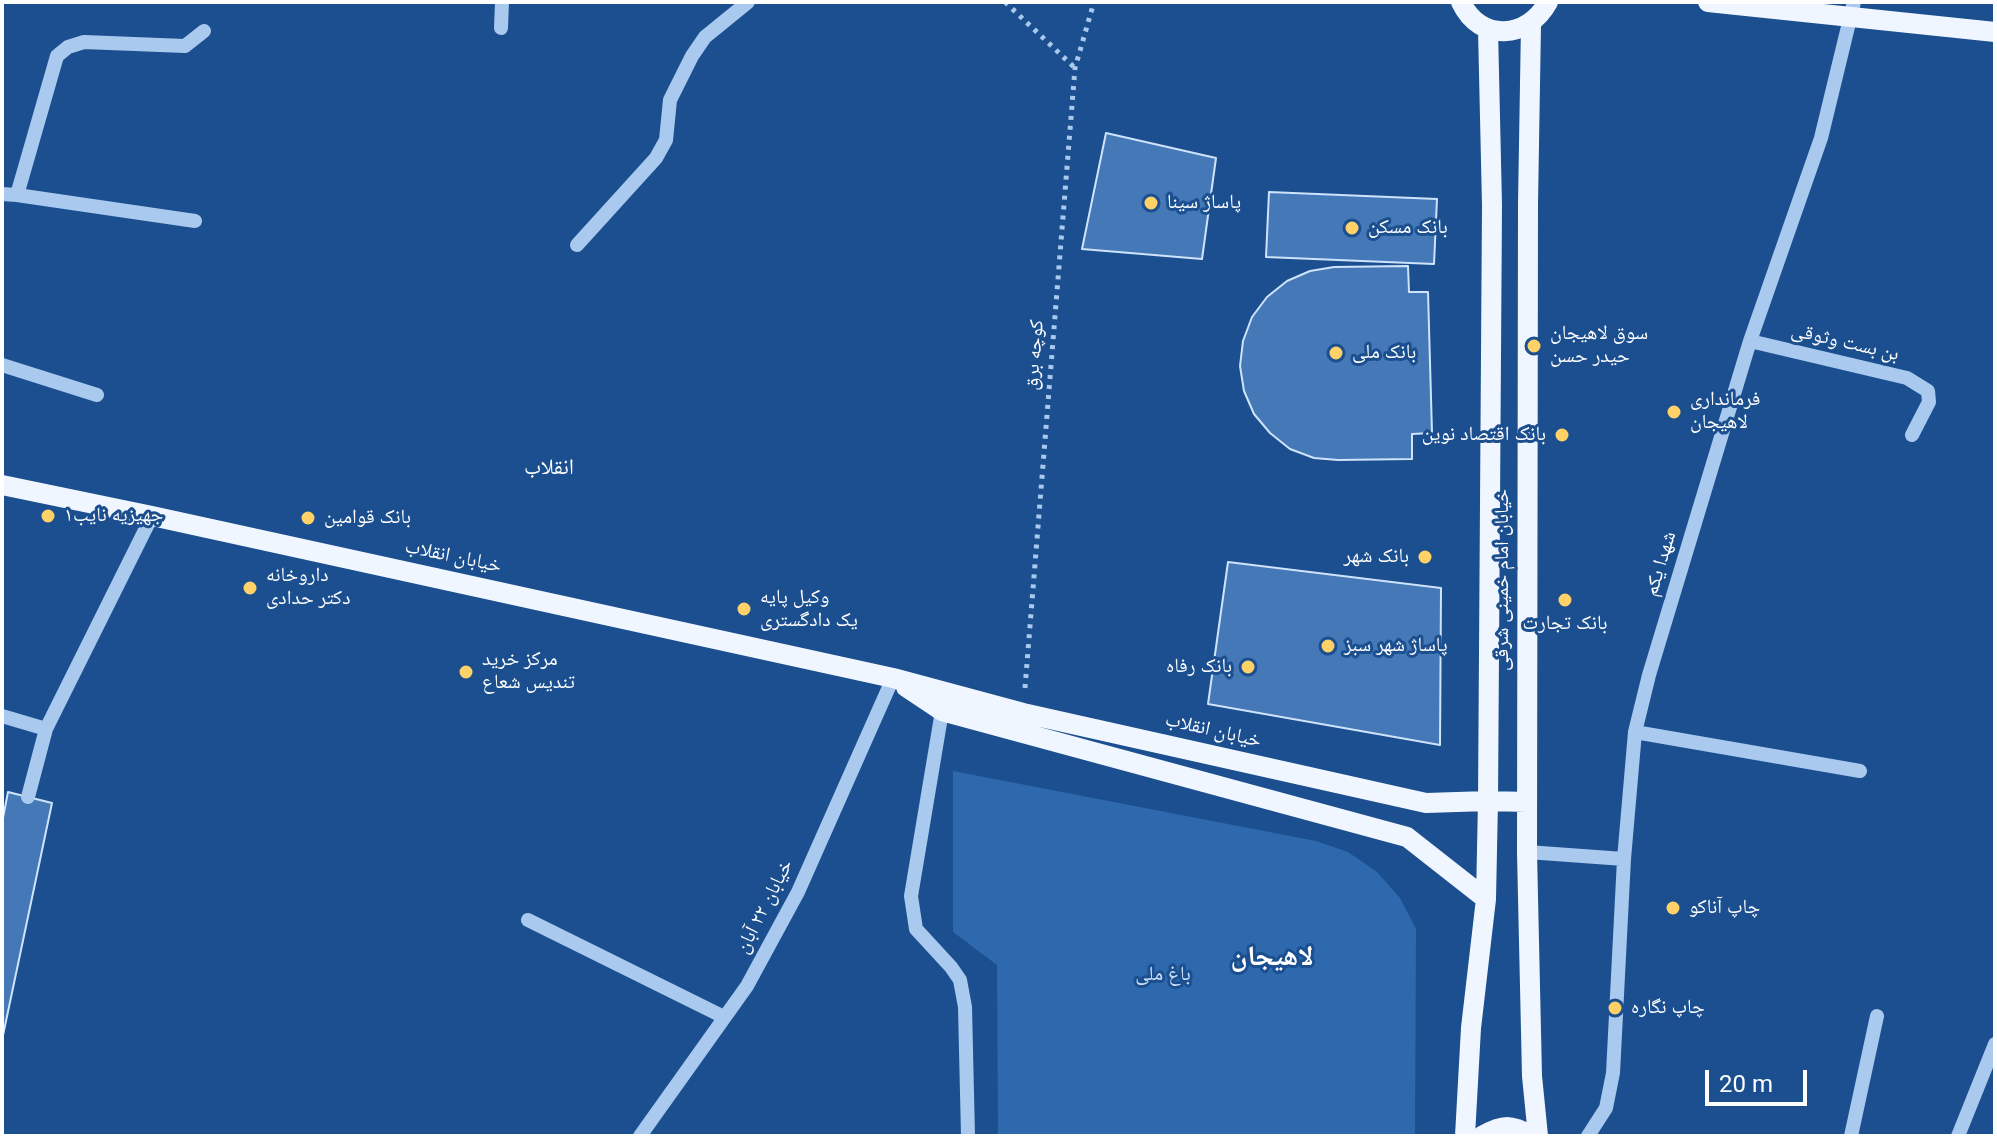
<!DOCTYPE html>
<html>
<head>
<meta charset="utf-8">
<style>
  body { margin:0 }
  #map { position:relative; width:1997px; height:1138px; overflow:hidden; background:#1b4f8f; font-family:Roboto,sans-serif }
  canvas { display:block }
  .frame { position:absolute; inset:0; border:4px solid #fff; pointer-events:none }
  .scale { position:absolute; left:1705px; top:1070px; width:102px; height:36px; box-sizing:border-box; border:4px solid #fff; border-top:0; padding-left:10px; font-size:24px; line-height:28px; white-space:nowrap; color:#fff; -webkit-text-stroke:6px #1b4f8f; paint-order:stroke }
</style>
</head>
<body>
<div id="map">
<canvas width="1997" height="1138"></canvas>
<div class="frame"></div>
<div class="scale">20 m</div>
</div>
<script>
const ctx = document.querySelector('canvas').getContext('2d');
ctx.lineJoin = 'round';
function fillPath(path, color) { ctx.fillStyle = color; ctx.fill(path, 'evenodd'); }
function strokePath(path, color, width, dash) { ctx.strokeStyle = color; ctx.lineWidth = width; ctx.lineCap = dash ? 'butt' : 'round'; ctx.setLineDash(dash || []); ctx.stroke(path); }
function label(font, color, halo, rows, align = 'center') {
  ctx.font = font + ' Roboto,"Noto Naskh Arabic",sans-serif'; ctx.lineWidth = 6; ctx.setLineDash([]); ctx.textBaseline = 'middle'; ctx.strokeStyle = halo; ctx.fillStyle = color; for (const [text, x, y, turn = 0] of rows) {
    ctx.save(); ctx.translate(x, y); ctx.rotate((+turn || 0) * Math.PI / 180); ctx.textAlign = isNaN(turn) ? turn : align; if (halo) ctx.strokeText(text, 0, 0); ctx.fillText(text, 0, 0); ctx.restore();
  }
}
const green = new Path2D(`
  M953,771L1316,841L1348,852L1377,872L1400,898L1416,929L1415,1136H998L997,965L953,932Z`);
const building = new Path2D(`
  M1106,133L1216,158L1202,259L1082,249Z
  M1269,192L1437,199L1434,264L1266,257Z
  M1408,266L1409,292H1428L1432,433L1412,434V459L1338,460L1314,458L1290,449L1270,433L1254,414L1244,391L1240,366L1243,341L1252,317L1267,297L1287,281L1310,271L1334,267Z
  M1228,562L1441,588L1440,745L1208,704Z
  M8,792L52,803L2,1040V823Z`);
const path = new Path2D(`
  M1005,2L1075,68
  M1025,688L1075,68L1094,2`);
const minor = new Path2D(`
  M501,28L502,2
  M2,194L17,195L57,56L68,47L84,42L185,46L204,31
  M17,195L195,221
  M577,245L656,158L666,140L670,100L692,56L705,37L748,2
  M1750,341L1907,378L1928,391L1929,402L1912,435
  M2,365L97,395
  M942,711L911,896L916,929L951,967L960,980L965,1007L968,1136
  M2,716L46,729L152,516
  M1635,732L1860,771
  M28,797L46,729
  M1527,852L1624,859
  M528,920L724,1017
  M640,1136L747,986L798,892L893,678
  M1588,1136L1606,1108L1613,1073L1624,859L1635,732L1649,675L1750,341L1821,138L1854,2
  M1851,1136L1877,1016
  M1958,1136L1995,1044`);
const major = new Path2D(`
  M1461,2C1480,43 1528,39 1548,2
  M1708,2L1995,32
  M1531,24L1528,204L1527,852L1532,1076L1538,1136
  M2,485L152,516L893,678L1023,713L1426,803L1488,801L1527,802
  M906,687L942,711L1407,837L1486,899
  M1465,1136L1471,1028L1486,899L1488,801L1492,205L1488,29
  M1482,1136C1503,1124 1511,1124 1532,1136`);
const markers = [
  [1151,203,8,"#ffd166"],
  [1352,228,8,"#ffd166"],
  [1534,346,8,"#ffd166"],
  [1336,353,8,"#ffd166"],
  [1674,412,8,"#ffd166"],
  [1562,435,8,"#ffd166"],
  [48,516,8,"#ffd166"],
  [308,518,8,"#ffd166"],
  [1425,557,8,"#ffd166"],
  [250,588,8,"#ffd166"],
  [1565,600,8,"#ffd166"],
  [744,609,8,"#ffd166"],
  [1328,646,8,"#ffd166"],
  [1248,667,8,"#ffd166"],
  [466,672,8,"#ffd166"],
  [1673,908,8,"#ffd166"],
  [1615,1008,8,"#ffd166"]
];
const poiNames = [
  ["پاساژ سینا",1167,203],
  ["بانک مسکن",1368,228],
  ["سوق لاهيجان",1550,334],
  ["حيدر حسن",1550,357],
  ["بانک ملی",1352,353],
  ["فرمانداری",1690,400],
  ["لاهیجان",1690,423],
  ["بانک اقتصاد نوین",1546,435,"right"],
  ["جهیزیه نایب۱",64,516],
  ["بانک قوامین",324,518],
  ["بانک شهر",1409,557,"right"],
  ["داروخانه",266,576],
  ["دکتر حدادی",266,599],
  ["وکیل پایه",760,598],
  ["یک دادگستری",760,621],
  ["بانک تجارت",1565,624,"center"],
  ["پاساژ شهر سبز",1344,646],
  ["مرکز خرید",482,660],
  ["تندیس شعاع",482,683],
  ["بانک رفاه",1232,667,"right"],
  ["چاپ آناکو",1689,908],
  ["چاپ نگاره",1631,1008]
];
const streetNames = [
  ["بن بست وثوقی",1845,343,13],
  ["کوچه برق",1035,355,-85],
  ["خیابان انقلاب",453,557,12],
  ["شهدا یکم",1661,564,-73],
  ["خیابان امام خمینی شرقی",1503,580,-90],
  ["خیابان انقلاب",1213,731,13],
  ["خیابان ۲۲ آبان",765,907,-63]
];
const parkNames = [
  ["باغ ملی",1163,975]
];
const neighbourhoodNames = [
  ["انقلاب",549,468]
];
const districtNames = [
  ["لاهیجان",1272,958]
];
fillPath(green, '#2e69ad');
fillPath(building, '#4478b7');
strokePath(building, '#cfe3fa', 2);
strokePath(path, '#a9c9ee', 5, [4, 6]);
strokePath(minor, '#a9c9ee', 14);
strokePath(major, '#f0f6ff', 20);
for (const [x, y, r, color] of markers) { const dot = new Path2D(); dot.arc(x, y, r, 0, 2 * Math.PI); ctx.fillStyle = color; ctx.fill(dot); strokePath(dot, '#1b4f8f', 3); }
label('20px', '#fff', '#1b4f8f', poiNames, 'left');
label('20px', '#fff', '#1b4f8f', streetNames);
label('20px', '#cfe3fa', '#1b4f8f', parkNames);
label('22px', '#fff', '#1b4f8f', neighbourhoodNames);
label('bold 28px', '#fff', '#1b4f8f', districtNames);
</script>
</body>
</html>
